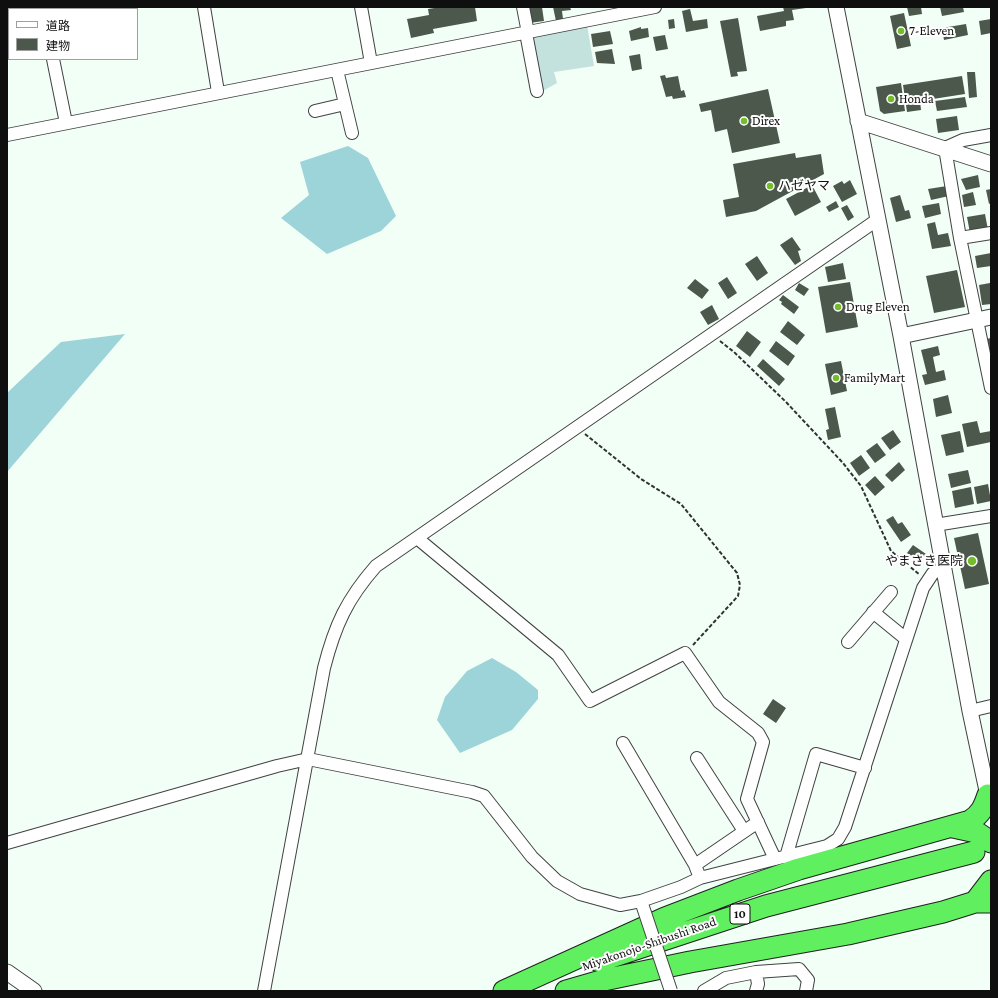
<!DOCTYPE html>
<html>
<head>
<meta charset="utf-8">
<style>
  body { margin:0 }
  #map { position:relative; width:998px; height:998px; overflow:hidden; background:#f2fff6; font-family:"Crimson Pro","Noto Sans JP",serif }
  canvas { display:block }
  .frame { position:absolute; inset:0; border:8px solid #0f0f0f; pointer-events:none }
  .legend { position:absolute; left:8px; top:8px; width:130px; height:52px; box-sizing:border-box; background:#fff; border:1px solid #9f9f9f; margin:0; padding:5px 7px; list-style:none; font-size:12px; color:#0f0f0f }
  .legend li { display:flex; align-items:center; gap:8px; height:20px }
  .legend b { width:20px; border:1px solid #9f9f9f }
</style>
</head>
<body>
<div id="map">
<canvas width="998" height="998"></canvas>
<div class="frame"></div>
<ul class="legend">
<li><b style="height:5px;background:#fff"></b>道路</li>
<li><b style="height:11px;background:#4d584c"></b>建物</li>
</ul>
</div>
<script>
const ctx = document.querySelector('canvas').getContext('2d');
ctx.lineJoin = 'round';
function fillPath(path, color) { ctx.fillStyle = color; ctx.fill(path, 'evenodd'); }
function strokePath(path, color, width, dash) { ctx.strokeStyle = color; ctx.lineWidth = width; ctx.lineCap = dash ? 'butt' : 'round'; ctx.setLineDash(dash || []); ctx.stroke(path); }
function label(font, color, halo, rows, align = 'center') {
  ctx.font = font + ' "Crimson Pro","Noto Sans JP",serif'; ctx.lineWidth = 4; ctx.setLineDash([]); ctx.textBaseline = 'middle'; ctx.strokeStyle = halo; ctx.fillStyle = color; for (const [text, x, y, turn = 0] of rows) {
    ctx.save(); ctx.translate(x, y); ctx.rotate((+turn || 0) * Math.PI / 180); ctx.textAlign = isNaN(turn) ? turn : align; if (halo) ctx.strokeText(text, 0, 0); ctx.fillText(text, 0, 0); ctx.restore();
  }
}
const forest = new Path2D(`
  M348,146L368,158L396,216L381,231L327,254L281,218L309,195L300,162Z
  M125,334L7,472V393L61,342Z
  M492,658L516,672L538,690V699L512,730L460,753L437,720L445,697L467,671Z`);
const cemetery = new Path2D(`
  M587,25L594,66L554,72L557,83L541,92L531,35Z`);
const building = new Path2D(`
  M441,7H475L477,21L433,29L434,33L411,38L407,19L429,15L428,9Z
  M526,7H542L544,21L529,23Z
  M553,7H570L571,10L562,11L563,19L556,21Z
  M783,7L806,8L792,10L794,20L786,21V26L760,31L757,16L784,11Z
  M907,7H921L922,14L909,16Z
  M940,7H963L964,12L942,16Z
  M690,9L693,21L707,19L708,28L686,32L682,11Z
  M904,13L911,46L897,49L890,16Z
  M738,18L747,71L737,72L738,76L731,77L720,21Z
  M674,19L675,28L669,29L668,20Z
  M991,19V33L981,35L979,21Z
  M966,24L968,35L944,40L942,28Z
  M641,27V29L648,28L649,37L631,41L629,31Z
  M610,31L613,44L593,47L591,34Z
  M665,35L668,49L656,51L653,37Z
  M612,49L615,64L597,63L595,52Z
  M640,54L642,69L632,71L629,56Z
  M967,72H975L977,97L969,98Z
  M665,75L666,78L678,76L681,91L684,90L686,97L673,99L672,96L666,97L660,76Z
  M962,76L965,94L920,101L921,110L907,112L903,85Z
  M901,83L905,111L884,114L880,111L876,87Z
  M768,89L780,143L732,153L727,129L715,132L711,110L701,112L699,104Z
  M965,97L967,107L937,111L935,101Z
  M957,116L959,130L938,133L936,119Z
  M795,153L796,158L821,154L824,174L756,211L726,217L723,200L739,197L733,164Z
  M978,175L980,187L966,190L961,179Z
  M850,180L857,194L842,202L833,186L842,181L844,184Z
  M812,185L821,202L795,216L786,199Z
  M947,186L949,196L931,200L928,189Z
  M991,189V203L989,204L986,190Z
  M973,192L976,205L964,207L962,195Z
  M900,195L905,211L909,210L911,218L896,222L890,198Z
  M836,201L839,207L829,212L826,207Z
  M939,203L941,214L925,218L922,206Z
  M847,205L854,217L848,221L841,208Z
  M985,214L988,230L970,233L967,217Z
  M935,222L938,235L948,233L951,246L932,249L927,224Z
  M792,237L801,250L798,251L801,261L795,265L780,245Z
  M991,253V266L977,268L975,256Z
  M757,256L768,273L757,281L745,264Z
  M843,263L846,279L828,282L825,267Z
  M957,270L965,307L934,313L926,276Z
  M727,277L737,293L728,299L718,283Z
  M695,279L709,290L702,299L687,288Z
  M850,282L858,327L826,333L818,287Z
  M799,283L809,289L804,296L795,290Z
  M990,283L991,304L982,305L979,285Z
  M783,295L799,307L794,314L781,304L782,302L779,300Z
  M712,305L719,319L708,325L700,312Z
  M788,321L805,335L797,345L780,332Z
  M747,331L761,342L750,357L736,346Z
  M991,338V359L986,339Z
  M776,341L795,356L788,366L769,351Z
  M938,346L940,355L933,357L936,372L944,370L946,380L925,385L922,375L927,374L921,350Z
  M763,359L785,379L779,386L757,366Z
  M841,361L847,391L831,395L825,364Z
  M948,395L952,413L936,417L933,399Z
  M835,407L841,437L828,440L826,430L829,429L825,409Z
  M977,421L980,433L991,431V442L967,447L962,424Z
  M893,430L901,442L890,450L881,438Z
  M960,431L964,452L946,456L941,435Z
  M877,443L886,455L875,463L866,451Z
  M861,455L870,468L859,476L850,463Z
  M899,462L905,470L892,482L885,475Z
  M968,470L971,483L951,488L948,474Z
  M875,476L885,487L875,496L865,485Z
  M988,484L991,501L977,504L974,487Z
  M971,487L974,504L955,508L952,491Z
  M893,516L898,524L902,522L911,535L901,542L886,520Z
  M978,533L989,584L965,589L954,538Z
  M913,545L926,554L920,562L907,553Z
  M773,699L786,708L776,723L763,714Z`);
const path = new Path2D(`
  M720,341L734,352L786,402L843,463L861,486L891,551L920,575
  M585,434L641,479L681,504L737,573L740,585L738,596L693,645`);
const minor = new Path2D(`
  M42,7V9
  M204,7L218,92
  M361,7L371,63
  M523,7L528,33
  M526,33L537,91
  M7,40H9
  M53,59L66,123
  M337,70L352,133
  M315,111L345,104
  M7,135L655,7
  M991,135L963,140L945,148L960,238L991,388
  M960,238L991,233
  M935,525L991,516
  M417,538L558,655L590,701L685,653L719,702L758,733L763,742L747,799L775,859
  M873,612L906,639
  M848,642L891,592
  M970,711L991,706
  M623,743L695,865
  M697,758L744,831
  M7,843L277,766L308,759L472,792L484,796L532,857L557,881L580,894L620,905L641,901L681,887L700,878L695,865L758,822
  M786,857L816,754L865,768
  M700,878L827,846L838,839L845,827L923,588L933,573L943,569
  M264,991L324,668C335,625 347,599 376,566L877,220
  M704,991L726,978L756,972
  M756,991L758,984L756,972L799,969L808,980L806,991`);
const tertiary = new Path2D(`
  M836,7L901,336L970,711L990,805
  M858,121L991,164
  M901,336L991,317
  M7,972L34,991`);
const motorway = new Path2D(`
  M953,827L976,832L991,842
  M975,902L991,881
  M599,961L766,906L974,852
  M504,991L665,918L738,890L799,869L970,821C981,814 984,807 988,795
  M566,991L604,980L690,962L848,934L943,912L975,902H991`);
const minorBridge = new Path2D(`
  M643,907L671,991`);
const markers = [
  [901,31,4,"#75bc2b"],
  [891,99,4,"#75bc2b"],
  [744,121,4,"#75bc2b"],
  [770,186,4,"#75bc2b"],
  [838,307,4,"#75bc2b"],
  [836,378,4,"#75bc2b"],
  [972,561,5,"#75bc2b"]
];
const shields = [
  [740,914,20]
];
const shieldNames = [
  ["10",740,914]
];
const poiNames = [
  ["7-Eleven",909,31],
  ["Honda",899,99],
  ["Direx",752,121],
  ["ハゼヤマ",778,186],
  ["Drug Eleven",846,307],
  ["FamilyMart",844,378],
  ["やまさき医院",963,561,"right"]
];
const streetNames = [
  ["Miyakonojo-Shibushi Road",649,944,-19]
];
fillPath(forest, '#9cd4d9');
fillPath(cemetery, '#c3e1dd');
fillPath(building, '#4d584c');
strokePath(minor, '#424242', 14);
strokePath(tertiary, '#424242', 17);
strokePath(motorway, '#202020', 23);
strokePath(path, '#313131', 2, [4, 2]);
strokePath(minor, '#fff', 12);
strokePath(tertiary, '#fff', 15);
strokePath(motorway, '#60ef5f', 21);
strokePath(minorBridge, '#424242', 14, []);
strokePath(minorBridge, '#fff', 12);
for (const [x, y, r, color] of markers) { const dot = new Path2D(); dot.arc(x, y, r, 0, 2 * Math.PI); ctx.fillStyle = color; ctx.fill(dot); strokePath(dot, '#fff', 1.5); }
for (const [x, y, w] of shields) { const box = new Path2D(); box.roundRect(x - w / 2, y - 10, w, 20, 3); ctx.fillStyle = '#fff'; ctx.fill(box); strokePath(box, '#0f0f0f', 1); }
label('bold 12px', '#0f0f0f', null, shieldNames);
label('13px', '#0f0f0f', '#fff', poiNames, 'left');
label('13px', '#0f0f0f', '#fff', streetNames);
</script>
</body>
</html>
